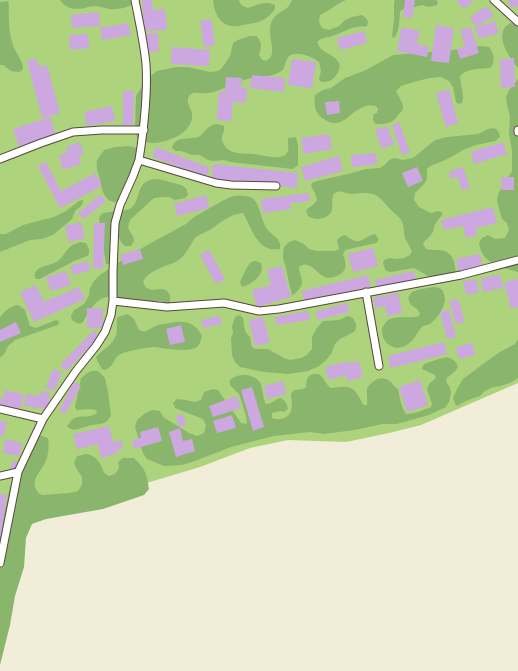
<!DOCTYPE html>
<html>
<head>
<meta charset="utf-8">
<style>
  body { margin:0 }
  canvas { display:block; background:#f1edd8 }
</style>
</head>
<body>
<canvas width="518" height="671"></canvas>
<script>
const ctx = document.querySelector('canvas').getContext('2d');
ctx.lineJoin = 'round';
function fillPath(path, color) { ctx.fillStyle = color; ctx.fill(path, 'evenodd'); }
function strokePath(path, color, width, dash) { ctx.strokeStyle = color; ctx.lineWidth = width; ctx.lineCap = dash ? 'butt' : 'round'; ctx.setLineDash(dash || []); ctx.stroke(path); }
const green = new Path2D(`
  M0,0H518V383L421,425L389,433L346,442L288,440L250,448L200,467L70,506L31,508L0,573Z`);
const forest = new Path2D(`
  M60,0H137L136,3C128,7 118,10 109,9C104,8 99,6 94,6C91,6 87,7 85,8C75,10 66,9 60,0Z
  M213,0H239C240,5 244,7 248,8C257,5 265,0 275,5V9C268,19 259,23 248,24C243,25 237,27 232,26C219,25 214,11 213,0Z
  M292,0H346C336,4 329,11 320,15L319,22L322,28L329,30L339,26L345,20L352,17L362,15L366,18L368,22L367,26C363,27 361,26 357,27C348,28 340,34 332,36C326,38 322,37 317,42C318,44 319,46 320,48C327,55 347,59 337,74C332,81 329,82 321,82L319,79L321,71L319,62C312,57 303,53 294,54C283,56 288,68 280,72C271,77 257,77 247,79C235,82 221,91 209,93C204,94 199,92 194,93C192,93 190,95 189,96C185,106 194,109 192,119C191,124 186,131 181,134C176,138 158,144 152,143C147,143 142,140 137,138L135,130L136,96L144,83L149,77L157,71L176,67H188L210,72L218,71L222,68L230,56L233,43L238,40L250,36H257C262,44 262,46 259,55L262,60L266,61L271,57C275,46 267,35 271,23C277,9 288,13 292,0Z
  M395,0H437L438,4C434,7 427,8 423,5L401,10C399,14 400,18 399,23C399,28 397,34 394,38L392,36L394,20V3Z
  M8,1C10,8 8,13 9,20C9,27 10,35 12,42C14,52 23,59 23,69L19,72L11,71L3,65H0V2Z
  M510,23L518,24V68C511,59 496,40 505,27C505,27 509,24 510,23Z
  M480,46L489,47C494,53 496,62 490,68C480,69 467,68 460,76C460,86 465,94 462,103L459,104L456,102L453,87L449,81L441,77L430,78L417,81L401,86L396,91C398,96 402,101 403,106C403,110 402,111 399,114C397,116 397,118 395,119C390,124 382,124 376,124C372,121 373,119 374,114L377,113L378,109L376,106C373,106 369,105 366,106C348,111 341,135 320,116C314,110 314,103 315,95L323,90L331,88L345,78L366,70L393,55L453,50Z
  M518,79V272C501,267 482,264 479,243L482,238L488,235L495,239L505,238L509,230L507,223L502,219L497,201L498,194L512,171V151L509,133L510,116L507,105L506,97L509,90Z
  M218,124L224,126V131C222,135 221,138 223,143C229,155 242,153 254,154C262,155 277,160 285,155C291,151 287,144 288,138L296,137L298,145V165L293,169L230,162L224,160L212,161L206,159L200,155H192L181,151H176L172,148C176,134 190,141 200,136C204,133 207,127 212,125C214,124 216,124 218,124Z
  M494,128C499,131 499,133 500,137L495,141L476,145L463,150L453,156L443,161L430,166L427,169V179L424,184L415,193L414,200L419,207L431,213L438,211L442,212V215L435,224L433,232L429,237L425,241L423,244L426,249C431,250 434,250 439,250C453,251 455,262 456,274L447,278L428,276L414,268L391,272L386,271L383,264L384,260L390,258L397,259L404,258L410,255L412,251C409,245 405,239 404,234C404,231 404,228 403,225C402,218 396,215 392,211C382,201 379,192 362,193C359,193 356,194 353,194C347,195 341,189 335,193C328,199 339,213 323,218C317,220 313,219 308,216L306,210L314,204L317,200L315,193L312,188L311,185L312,183L317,181L348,174L366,169L380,168L386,164L389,160L395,158L403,160L413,158L435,140L447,137L478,134L488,129Z
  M129,146L136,148L142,155V163L138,170L128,177L127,182L128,191V197C118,205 108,204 103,192C101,188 101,183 100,179C98,174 96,167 97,161C98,157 102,154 104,150L115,147Z
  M159,179L181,185L186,188L188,195L185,198L175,200L169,197H162L154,198L130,220L128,227C129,232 134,235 134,241L131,246H125L121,242L120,239L115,237L111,264H106L99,219L101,214C109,211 126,212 131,208C141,200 136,184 150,180C152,179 156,179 159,179Z
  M233,196C239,196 246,195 252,198C260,203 261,221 267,229C272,236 282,238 280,249C257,253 252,228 243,213C230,214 220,223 210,230C206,232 200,234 196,237C190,244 187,254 179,260C167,267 149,269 143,282L146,288C148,288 150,289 152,290C154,290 156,289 159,289C169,288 171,295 170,304C167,304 165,302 162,301C156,300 151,302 146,303C140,303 133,302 127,301C124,301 122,299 118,298C99,292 91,308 83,322C79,325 76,323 72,320L71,316L74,310L84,304L89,295L90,288L94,281L100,275L119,262L149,244L186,224L194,217L222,201Z
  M83,200V202L81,206L75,211L72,219L53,235L42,239L30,240L0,252V234H6L23,225L54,217L66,211L79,201Z
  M375,234L378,238V241L376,243L345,250L343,255C347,264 347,272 337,276C334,277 331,278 328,278C318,276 315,266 307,265C304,264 301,265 299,267C299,276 306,281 299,289C296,292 296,294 292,295L289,283L286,268L283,258V252L284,247L289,242L295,240L304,244L309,249L317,251H335L339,249L337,240L340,237L345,235C348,237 352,240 355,241C361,243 368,235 375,234Z
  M80,242L86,243L89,249V254L87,256L74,261L40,279H36C34,275 34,273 37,270C43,265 52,265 58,261C63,257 64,253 68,249C71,245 75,244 80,242Z
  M255,261L261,263C265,275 253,283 243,287L241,285L240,282L247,267L251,262Z
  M434,287L440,288L443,291C444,294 445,297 445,300C444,308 437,319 430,324C428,325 424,325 422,327C419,330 417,334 415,337C409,345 400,351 391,346C383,342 382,335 382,328C384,325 386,322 388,320C398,315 409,319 419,316L420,313L417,309L411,305L408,298L412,292L421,289Z
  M18,305L25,310L30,326L36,328L56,320L59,321L58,325L15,340L8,346L5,353L0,358V317C6,310 9,307 18,305Z
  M128,314L134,319L139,330L144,332C149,330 153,327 158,325C162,324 166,324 170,323C185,320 195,322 202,336C201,340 200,344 197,347C189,353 163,348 154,347C149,347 128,351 123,353C115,356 115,361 111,366C110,367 107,369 106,370L102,369L98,362L96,357C102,350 113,345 116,335C118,330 116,323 117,318L121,316Z
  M240,315L243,318L244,326L246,333L250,337L252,347L255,349H268L284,358L290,360L301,358L307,355L312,349V337L316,329L323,321L339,320L348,316L353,318L356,324V329L354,332L340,339L335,344L331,354L326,360L319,366L308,371L302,372L288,374L264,372L240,367L235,362L232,355L231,338L233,333L232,326L235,317Z
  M518,339V378L510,383L500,386L493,387L485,391L480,396L468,400L457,406L455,404L453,398L457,389L463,379L483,364L500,352L515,344Z
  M447,357C453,359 456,361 458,367C455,373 450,375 446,379L447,384L450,387L451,393L449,402L446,407L429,415L397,424H382L355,430L324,434L310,432L274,436L231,447L195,461L182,465L164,466L147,459L143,453L135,427L137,420L144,414L152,410L160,411L163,417L189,433L197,436L204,433L206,425L203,419L175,408L173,403L177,399L186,400L195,402L201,400L204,392L213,389L218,390L241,423L246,424L247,423L246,416L239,394L230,385V380C235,376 239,375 245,375C249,375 251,376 255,378C265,383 261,396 266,404C272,404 275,399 281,398C286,401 287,404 288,409L284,412L280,411L272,413V418C279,421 289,418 291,411C293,406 291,399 291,394L294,390L303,389L306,387C306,379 308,373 317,374C318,374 319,374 320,375C323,376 326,384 330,388C342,387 352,383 359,397C361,400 361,402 364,405H367C368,400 366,394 367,388C372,382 379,375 388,380C392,382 394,387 398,389C400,398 401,407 406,414C415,414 423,410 431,407L432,404L427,389L429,384L436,378L435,375L422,369L423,365C430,361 440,359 447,357Z
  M92,371H98L105,378L108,392L111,416C109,419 107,421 104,423C99,425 93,424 88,426C80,428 73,433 67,426C69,424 71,420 73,419C81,414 90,419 97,413L96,410C89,408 84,410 77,410L75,407L81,378L89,372Z
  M36,434L48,438C49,445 49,453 46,460C43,470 31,477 36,489C37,492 38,493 42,495L69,493L78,491L82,485V477L76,468L74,463L77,456C80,456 84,454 87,454C97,456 101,464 104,473L109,476L115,474L119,468L118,462L123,458H134C145,469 147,473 149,489L144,495L103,509L46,519L32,524L26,538L24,567L15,596L10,625L0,665V535L10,486L29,439Z`);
const building = new Path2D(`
  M142,0H152L153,10L165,9L167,30L144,31Z
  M405,0H415L412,18L403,17Z
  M456,0H474L464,9Z
  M508,0H518V6L511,8Z
  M487,6L494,16L476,27L470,17Z
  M99,12L100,26L72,28L71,15Z
  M211,19L215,45L204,47L200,21Z
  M495,21L499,33L479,39L475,28Z
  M128,23L131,35L102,40L100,28Z
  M436,25L454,28L449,63L431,61Z
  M402,27L420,31L417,44L429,47L427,57L397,51Z
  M471,27L479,53L460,59L457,49L465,46L460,30Z
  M364,31L367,43L340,50L337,38Z
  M158,33L159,51L145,52L144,34Z
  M88,34L89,48L70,50L69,35Z
  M172,47L210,50L209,66L171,64Z
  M36,58L39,67L47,65L60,113L42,118L27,61Z
  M514,58L515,87L501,88L500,59Z
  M292,59L316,62L312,88L288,85Z
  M252,75L285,78L284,92L250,88Z
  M226,77L242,78L241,88H247L246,103L233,102L231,121L217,120L219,91L225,92Z
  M449,89L458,123L446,127L436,93Z
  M123,91H134L133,125H123Z
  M339,101L340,113L327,115L325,102Z
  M112,106L115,121L87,126L84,112Z
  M50,117L56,135L19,147L13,129Z
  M399,122L410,152L402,155L392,125Z
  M387,126L394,144L382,149L375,130Z
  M329,134L332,149L304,154L301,138Z
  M80,142L84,155L79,156L81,164L63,170L59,155L68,152L66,147Z
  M503,142L507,154L474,164L471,152Z
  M156,147L210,168L206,177L152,157Z
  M376,153L377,164L352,167L351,155Z
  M339,156L343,171L305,181L301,167Z
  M46,162L61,191L96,173L102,186L60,208L38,166Z
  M213,164L298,173L297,188L212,179Z
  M417,167L423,181L408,187L402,173Z
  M463,167L470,188L462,190L458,177L451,179L449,172Z
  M501,177H514V190H502Z
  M309,193L310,201L290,203L291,209L263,213L261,199Z
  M100,195L106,201L84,219L78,213Z
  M206,195L209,208L177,216L174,204Z
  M493,207L497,223L476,228L477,235L466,238L463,226L444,230L441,220Z
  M81,222L85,238L69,242L65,226Z
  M94,223H105L103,269L93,268Z
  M373,248L378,266L353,272L348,254Z
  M140,249L143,259L123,265L120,255Z
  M209,250L225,279L216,284L200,255Z
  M480,254L482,267L459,271L456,259Z
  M88,261L91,270L73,275L70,266Z
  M282,266L291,297L257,307L252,290L271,285L267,270Z
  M66,271L71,285L51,291L46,277Z
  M414,271L416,280L377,289L375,280Z
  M368,275L371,288L305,303L302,291Z
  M500,275L503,288L483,292L481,278Z
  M476,279L479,292L466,295L463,282Z
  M518,279V307L511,309L504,282Z
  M36,285L44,302L79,287L85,299L34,322L20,292Z
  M398,293L402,313L387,316L385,306L375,308L373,298Z
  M458,299L465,322L456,324L449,301Z
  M347,303L349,312L318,320L315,312Z
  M87,308H103V328H87Z
  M449,310L456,337L447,339L440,312Z
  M308,311L310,320L276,325L275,317Z
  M220,316L222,324L203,328L201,320Z
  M263,317L270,342L255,346L249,320Z
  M16,322L21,333L0,342V330Z
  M181,325L185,342L170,345L166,329Z
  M94,330L100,337L66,371L60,365Z
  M444,342L447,354L391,368L388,356Z
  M472,343L475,355L459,359L456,347Z
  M349,361L350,364L359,361L363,377L347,381L346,375L329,380L325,367Z
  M53,369L62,372L54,391L46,387Z
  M420,380L428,405L407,412L399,387Z
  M283,381L286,394L267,399L264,386Z
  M74,382L81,386L65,414L59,411Z
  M252,387L264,427L253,431L241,390Z
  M5,390L24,394L20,409L0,405V398L3,399Z
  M41,391L50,392L48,409L24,406L26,394L40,396Z
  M237,396L241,408L213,417L209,406Z
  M183,414L186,425L179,427L176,416Z
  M232,415L236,428L217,433L213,421Z
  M0,421L7,422L4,436L0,435Z
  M109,426L113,442L121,440L123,449L115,451L116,454L101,458L98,444L77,449L73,434Z
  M158,427L162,441L134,449L132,440L141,438L140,432Z
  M180,428L183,441L192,439L195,451L176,457L169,432Z
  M5,439L22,443L19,456L3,453Z
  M15,460L19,463L13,472L9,469Z
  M0,494L7,495L1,536H0Z`);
const service = new Path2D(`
  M135,0C139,21 144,43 146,64C148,96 144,128 139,160L216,183L231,185L276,186
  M494,0L518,22
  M518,130V132
  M0,159L41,143L73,132L102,130H144
  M366,292L379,366
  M113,301L167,307L224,303L259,311L279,309L461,275L518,260
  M0,409L43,419
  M0,476L18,472
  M0,563L18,472L43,419L76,371L96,346L105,332L111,315L113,301V271L115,223L120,205L133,176L139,160`);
fillPath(green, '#aed37d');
fillPath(forest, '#8ab56c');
fillPath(building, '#cca7e0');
strokePath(service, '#56473a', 9);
strokePath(service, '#fff', 7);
</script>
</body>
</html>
